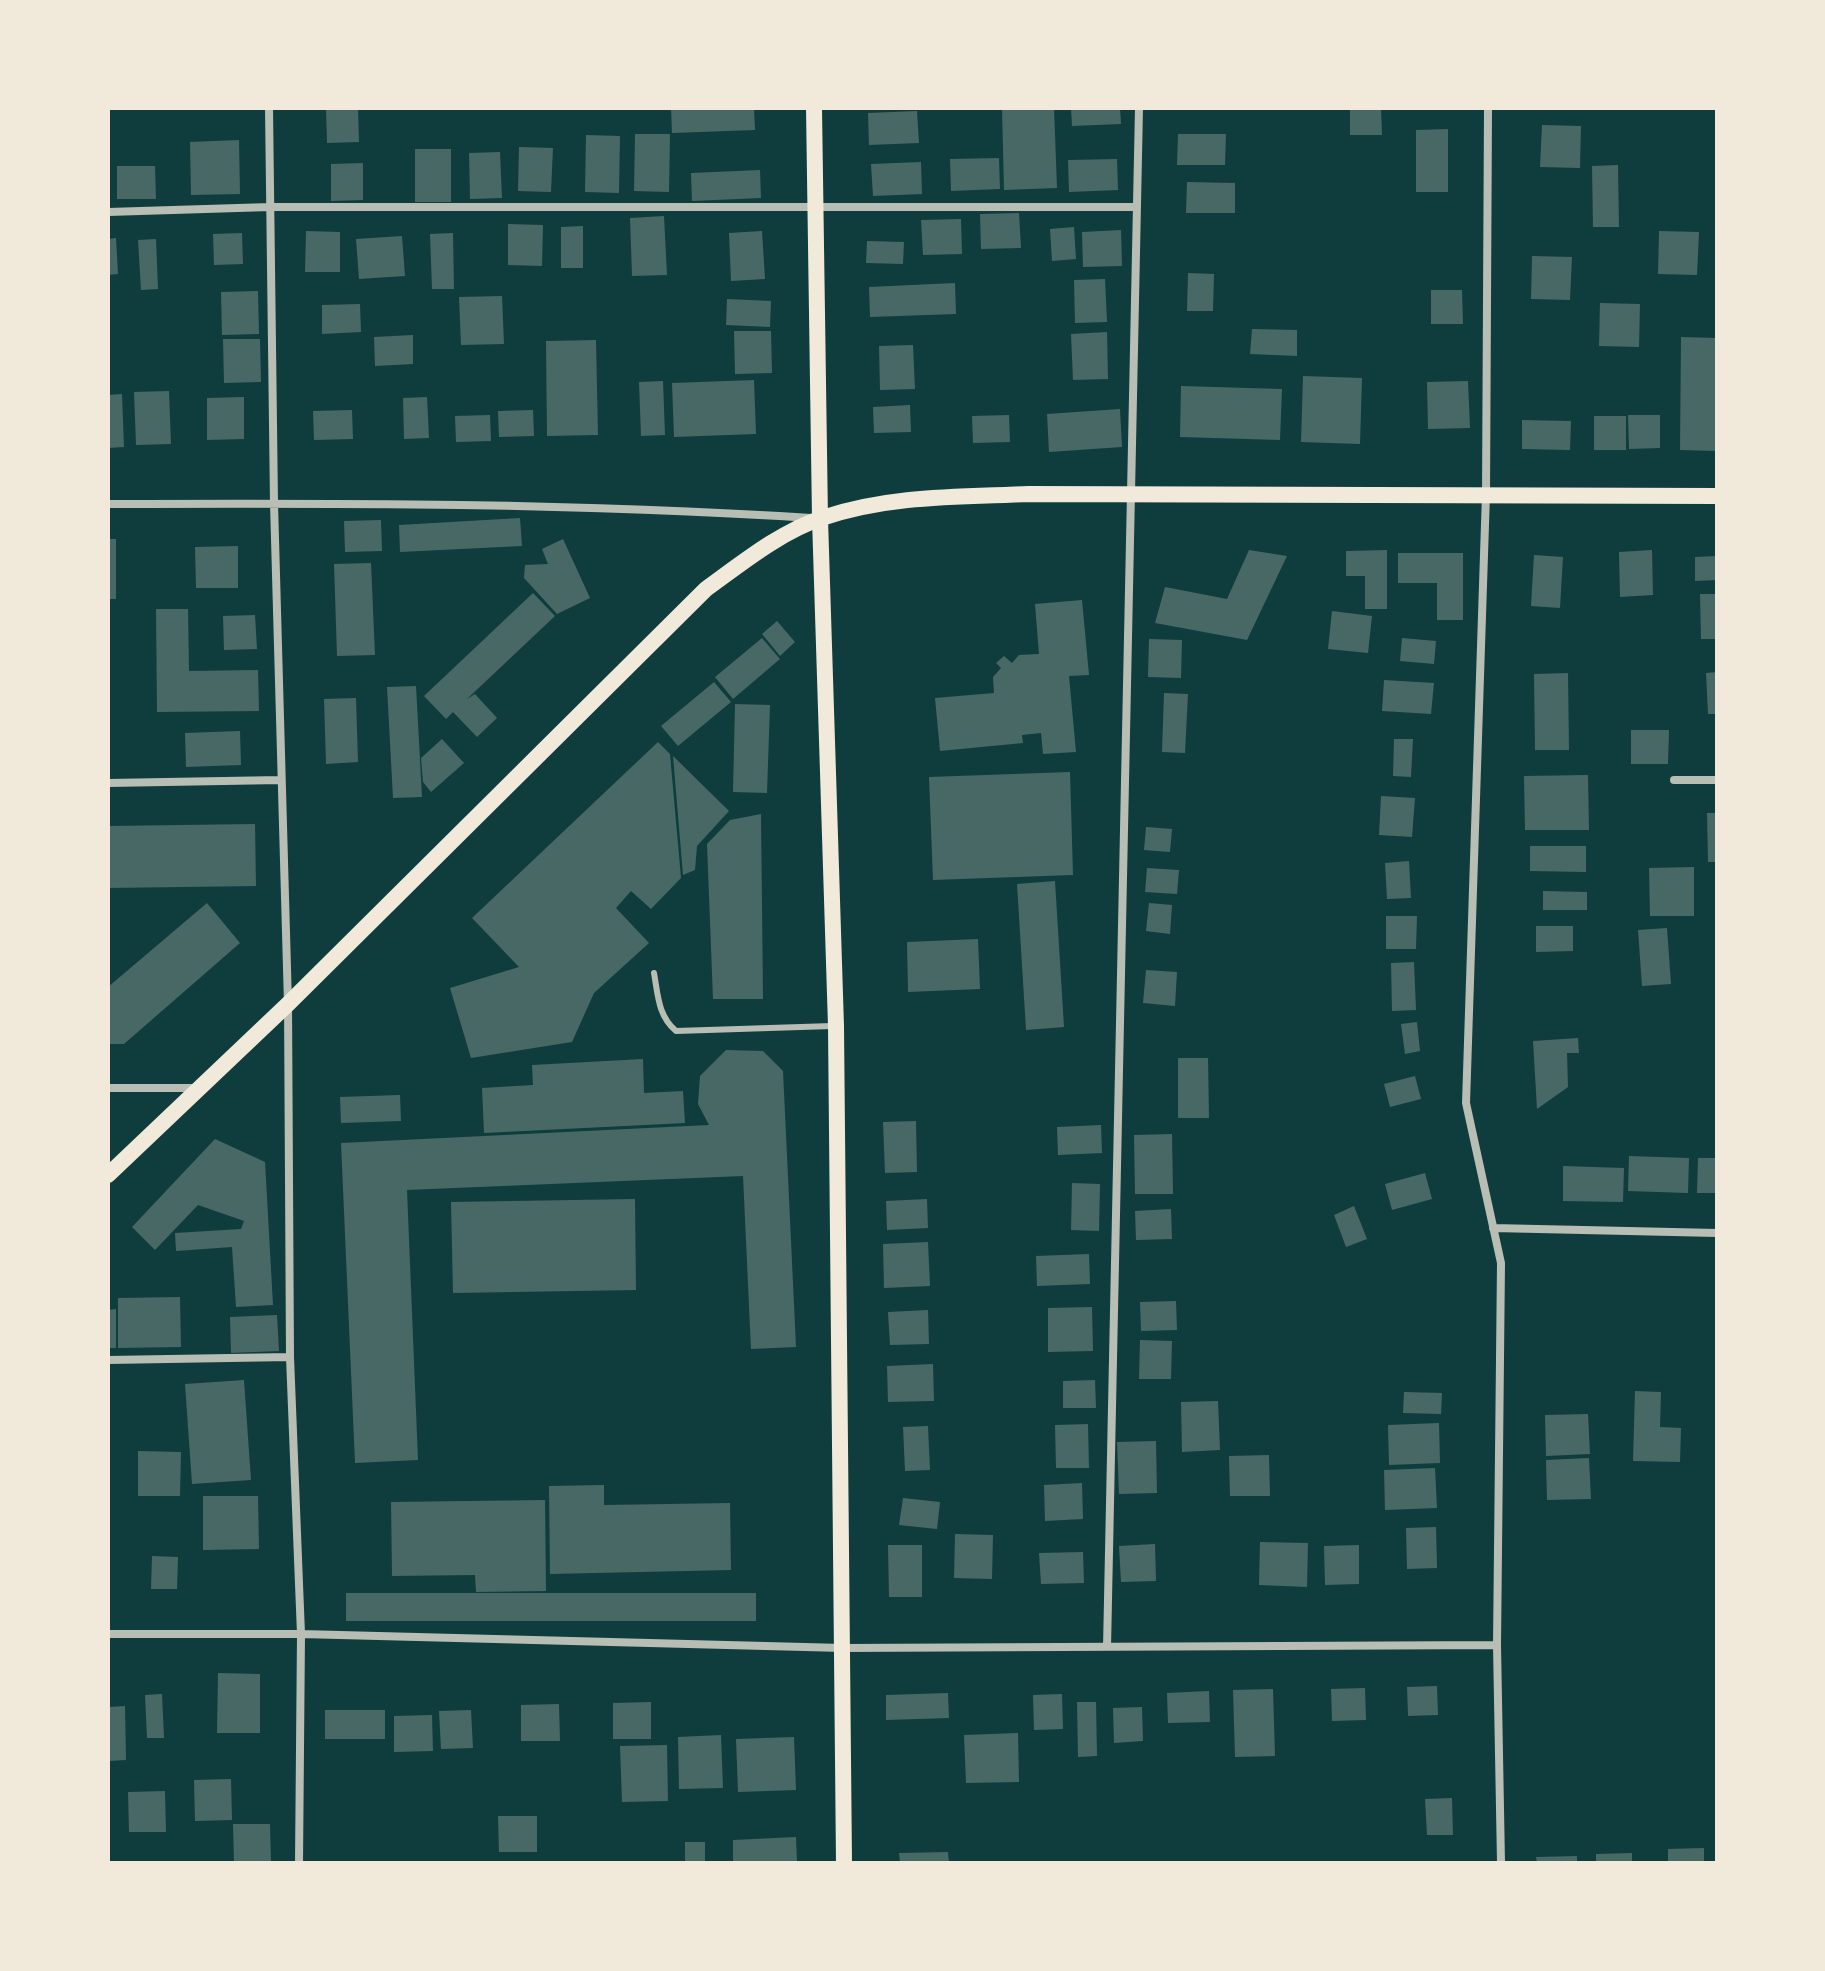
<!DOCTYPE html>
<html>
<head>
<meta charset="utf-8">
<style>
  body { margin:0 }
  #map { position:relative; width:1825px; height:1971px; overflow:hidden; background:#0f3d3e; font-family:Montserrat,sans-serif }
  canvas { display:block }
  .frame { position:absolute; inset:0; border:110px solid #f1e9da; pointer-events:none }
</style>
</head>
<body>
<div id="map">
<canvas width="1825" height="1971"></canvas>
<div class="frame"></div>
</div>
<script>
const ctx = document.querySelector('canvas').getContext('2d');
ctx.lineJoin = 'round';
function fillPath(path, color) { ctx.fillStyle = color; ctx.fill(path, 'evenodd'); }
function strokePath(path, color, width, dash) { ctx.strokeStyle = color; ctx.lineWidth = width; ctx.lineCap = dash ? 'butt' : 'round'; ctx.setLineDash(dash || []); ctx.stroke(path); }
const building = new Path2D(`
  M326,108H358L359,142L327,143Z
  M671,108H754L755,130L672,133Z
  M1002,108H1054L1057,188L1004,190Z
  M1071,108H1120L1121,124L1072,126Z
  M1350,108H1381L1382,135H1350Z
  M917,111L919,143L869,145L868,113Z
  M1542,125L1581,126L1580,168L1540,167Z
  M1448,129V192H1416V130Z
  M635,134H670L669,192L634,191Z
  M1178,134H1226L1225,165H1177Z
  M586,135L620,136L619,193L585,192Z
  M239,140L240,194L191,195L190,142Z
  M519,147L553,148L551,192L518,191Z
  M415,149H451V202H415Z
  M500,152L502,198L470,199L469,153Z
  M999,158L1000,189L951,191L950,159Z
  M1117,159L1118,190L1069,192L1068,160Z
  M921,162L922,194L873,196L871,164Z
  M363,163V200L331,201V164Z
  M1618,165L1619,227H1593L1592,166Z
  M117,166H155L156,199H117Z
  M760,170L761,198L692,201L691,173Z
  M1187,182L1235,183V213H1186Z
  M1019,213L1021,248L981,249L980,214Z
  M664,216L667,275L632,276L630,218Z
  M961,219L962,254L923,255L921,220Z
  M508,224L543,225L542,266L508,265Z
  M583,226V268H561V227Z
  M1074,227L1076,259L1052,261L1050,229Z
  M1121,230L1122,266L1083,267L1082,232Z
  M306,231L340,232V272H305Z
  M762,231L765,279L731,281L729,233Z
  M1659,231L1699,232L1697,275L1658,274Z
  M242,233L243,264L214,265L213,234Z
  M453,233L454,289H432L430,234Z
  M402,236L405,276L359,279L356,239Z
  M116,238L118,274L108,275V239Z
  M156,239L158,289L141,290L138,240Z
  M867,241L904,242L903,264L866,263Z
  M1532,256L1572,257L1570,300L1531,299Z
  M1188,273L1214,274L1213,311H1187Z
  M1105,279L1107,322L1075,323L1074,280Z
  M955,283L956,314L870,317L869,287Z
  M1431,290H1462L1463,324H1431Z
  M258,291L259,334L222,335L221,292Z
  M502,296L504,344L461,345L459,297Z
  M727,299L771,301L770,327L726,325Z
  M1600,303L1640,304L1639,347L1599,346Z
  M360,304L361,332L322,334V305Z
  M1252,329L1297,330V356L1250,354Z
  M734,331H771L772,373L735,374Z
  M1107,332L1108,379L1073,380L1071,334Z
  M413,335V364L375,366L374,337Z
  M1681,337L1717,338V451L1680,450Z
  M223,339H260L261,382L224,383Z
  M596,340L598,435L547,436L546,341Z
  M913,345L915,389L880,390L879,346Z
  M1303,376L1362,378L1360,444L1301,442Z
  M754,380L756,434L674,437L672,383Z
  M663,381L665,435L641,436L639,382Z
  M1468,381L1470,428L1428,429L1427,382Z
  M1181,386L1282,389L1280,440L1180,437Z
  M169,391L171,444L136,445L134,392Z
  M122,394L124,447L108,448V395Z
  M244,397V439L207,440V398Z
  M427,397L429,438L404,439L403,398Z
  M910,405L911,432L874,433L873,407Z
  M1120,409L1122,447L1049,452L1047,414Z
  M352,410L353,439L314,440L313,411Z
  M533,410L534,436L499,437L498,411Z
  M490,415L491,441L456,442L455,416Z
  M1009,415L1010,442L973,443L972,416Z
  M1628,415H1660V448L1629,449Z
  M1594,416H1626V450H1594Z
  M1522,420L1571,421L1570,450L1522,449Z
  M520,518L522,546L400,552L399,525Z
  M381,520L382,551L345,552L344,521Z
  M108,539H116V599H108Z
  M563,539L590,598L557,614L524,578L525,565L548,564L542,549Z
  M238,546V588H196L195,547Z
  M1249,550L1287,556L1247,640L1155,623L1165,587L1227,599Z
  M1387,550V609H1365V576H1346V551Z
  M1652,550L1653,595L1620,597L1619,552Z
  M1398,553H1463V620H1437V583H1398Z
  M1534,555L1563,557L1560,608L1531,606Z
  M1717,556V580L1695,581V557Z
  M371,563L375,655L337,656L334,564Z
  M533,593L555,616L467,699L475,694L497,718L477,737L453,712L446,719L424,696Z
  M1700,594H1717V639H1701Z
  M1082,600L1089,675L1069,676L1076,752L1043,754L1041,733L1022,735L1023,743L940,751L935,698L994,693L993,677L1001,668L996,663L1004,656L1012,663L1019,655L1039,654L1035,604Z
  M156,609H188L189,671L258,670L259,711L157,712Z
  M1332,611L1372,616L1368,653L1328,649Z
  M255,615L257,649L224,650L223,616Z
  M777,621L795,642L780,656L762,634Z
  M762,638L780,659L733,699L715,677Z
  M1402,638L1436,641L1434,664L1400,661Z
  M1149,639L1182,640L1181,678L1148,677Z
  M1717,672V714H1708L1706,673Z
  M1568,673L1569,750H1535L1534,674Z
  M1384,680L1434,683L1431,714L1382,711Z
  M714,682L731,702L678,746L661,726Z
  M416,686L422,797L393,798L387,687Z
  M1164,693L1188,694L1185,753L1162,752Z
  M356,698L358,762L326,764L324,699Z
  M735,704L770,705L767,793L733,792Z
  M1631,730H1669L1668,764H1631Z
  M240,731L241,765L186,767L185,733Z
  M442,739L464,763L431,792L423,782L421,758Z
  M1394,739H1413L1411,777L1393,776Z
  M658,742L670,754L681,878L651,909L631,891L616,908L649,943L594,993L572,1042L471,1058L450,988L519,967L472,918Z
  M673,756L729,811L697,846L695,870L683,875Z
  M1070,772L1073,875L933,880L929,777Z
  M1588,775L1589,830H1525L1524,776Z
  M1381,796L1415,798L1412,837L1379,835Z
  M1707,813H1717V862H1708Z
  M761,814L763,999H713L707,844L730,820Z
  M255,824L256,886L108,888V826Z
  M1146,827L1172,829L1170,852L1144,850Z
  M1530,846H1586V872L1530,871Z
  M1409,861L1411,898L1387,899L1385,863Z
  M1694,867V916H1650L1649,868Z
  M1147,868L1179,870L1177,894L1145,892Z
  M1055,881L1064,1027L1026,1030L1017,884Z
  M1543,891L1587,892V910H1543Z
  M207,903L240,943L124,1044H108V987Z
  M1149,903L1172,905L1170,934L1146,931Z
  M1386,916H1417L1416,949H1386Z
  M1536,926H1573V951L1536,952Z
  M1667,928L1671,984L1642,986L1638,930Z
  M978,939L980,989L908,992L907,942Z
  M1414,962L1416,1010L1392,1011L1391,963Z
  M1146,970L1177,972L1175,1006L1143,1003Z
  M1417,1022L1420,1051L1405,1054L1401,1024Z
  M1578,1038L1579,1053H1567L1568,1087L1537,1109L1533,1041Z
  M726,1050L763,1051L783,1071L796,1347L751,1349L743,1176L407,1190L418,1460L355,1463L341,1143L709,1125L698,1104L700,1076Z
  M1178,1058H1208L1209,1118H1178Z
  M643,1059L644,1093L683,1091L685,1123L484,1133L482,1088L533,1085L532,1065Z
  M1415,1076L1421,1099L1390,1107L1384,1084Z
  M400,1095L401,1121L341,1123L340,1097Z
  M916,1121L917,1172L885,1173L883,1122Z
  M1101,1125L1102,1153L1058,1155L1057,1127Z
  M1172,1134L1173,1194H1135L1134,1135Z
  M215,1139L265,1162L273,1305L236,1307L232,1247L176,1251L175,1233L241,1229L244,1221L198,1205L155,1250L132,1227Z
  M1629,1156L1689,1158L1688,1193L1628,1191Z
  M1698,1158H1717V1193H1697Z
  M1563,1166L1624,1168L1623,1202L1563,1201Z
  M1425,1173L1432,1199L1392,1210L1385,1184Z
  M1072,1183L1100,1184L1099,1231L1071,1230Z
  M635,1199L636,1290L453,1293L451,1202Z
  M927,1199L928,1228L887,1230L886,1201Z
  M1354,1206L1367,1239L1346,1247L1334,1215Z
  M1171,1209L1172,1239L1136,1240L1135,1211Z
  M928,1242L930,1286L884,1288L883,1244Z
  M1089,1254L1090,1284L1037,1286L1036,1256Z
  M180,1297L181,1347L118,1348V1298Z
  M1176,1301L1177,1330L1141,1331L1140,1302Z
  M1092,1307L1093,1351L1048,1352V1308Z
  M116,1309V1348H108V1310Z
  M928,1310L929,1344L890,1345L888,1312Z
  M277,1315L279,1351L231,1353L230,1317Z
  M1140,1340L1172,1341L1171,1379H1139Z
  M933,1364L934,1401L888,1402L887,1366Z
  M244,1380L251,1480L192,1484L185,1384Z
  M1095,1380L1096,1408H1063V1381Z
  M1635,1391L1661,1392L1660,1427L1681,1428L1680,1462L1633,1461Z
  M1404,1392L1442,1393L1441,1414L1403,1413Z
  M1218,1401L1220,1450L1182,1452L1181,1402Z
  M1588,1414L1590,1454L1546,1456L1545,1415Z
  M1439,1423L1440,1463L1389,1465L1388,1425Z
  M1088,1424L1089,1468H1056L1055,1425Z
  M928,1426L930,1470L905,1471L903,1427Z
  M1156,1441L1157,1493L1119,1494L1117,1442Z
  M138,1451L181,1452L180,1496H138Z
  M1269,1455L1270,1496H1230L1229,1456Z
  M1589,1458L1591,1499L1547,1500L1546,1460Z
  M1435,1468L1437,1508L1385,1510L1384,1470Z
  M1082,1483L1083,1519L1045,1521L1044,1485Z
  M604,1485V1505L730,1503L731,1570L550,1574L549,1486Z
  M203,1496H258L259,1549L203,1550Z
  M903,1498L940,1502L937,1529L899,1525Z
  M545,1500L546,1591L476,1592L475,1575L392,1576L391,1502Z
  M1436,1527L1437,1568L1407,1569L1406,1528Z
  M955,1534L993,1535L992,1579L954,1578Z
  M1260,1542L1308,1543L1307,1587L1259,1585Z
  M1155,1544L1156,1581L1121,1582L1119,1546Z
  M888,1545H922V1597H889Z
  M1359,1545V1584L1325,1585L1324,1546Z
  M1083,1552L1084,1583L1041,1584L1039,1553Z
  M152,1556L178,1557L177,1589H151Z
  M346,1593H756V1621H346Z
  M218,1673L260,1674V1733H217Z
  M1437,1686L1438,1715L1408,1716L1407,1687Z
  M1365,1688L1366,1720L1332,1721L1331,1689Z
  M1273,1689L1275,1756L1235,1757L1233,1690Z
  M1209,1691L1210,1722L1168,1723L1167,1693Z
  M948,1693L949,1718L886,1720V1695Z
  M162,1694L164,1738H147L145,1695Z
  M1062,1694L1063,1729L1034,1730L1033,1695Z
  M651,1702V1739H613V1703Z
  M1077,1702H1096L1097,1756L1078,1757Z
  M559,1704L560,1741H521V1705Z
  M125,1706L126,1760L108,1761V1707Z
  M1142,1707L1143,1741L1114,1743L1113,1708Z
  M325,1710H385V1739H325Z
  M471,1710L473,1748L441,1749L439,1711Z
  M432,1715L433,1751L394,1752V1716Z
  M1018,1733L1019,1782L966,1783L964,1735Z
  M721,1735L723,1788L679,1789L678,1737Z
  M794,1737L796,1790L738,1792L736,1739Z
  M667,1745L668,1801L622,1802L620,1746Z
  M231,1779L232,1820L195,1821L194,1780Z
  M165,1791L166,1832H129L128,1792Z
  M1452,1798L1453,1835H1427L1425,1799Z
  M498,1816H537V1852H499Z
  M233,1824H270L271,1863H234Z
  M796,1837L797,1863H733V1840Z
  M685,1842H705V1863H685Z
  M1704,1848V1863H1668V1849Z
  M948,1852L949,1863H900L899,1853Z
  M1632,1853V1863H1596V1854Z
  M1577,1856V1863H1537L1536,1857Z`);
const service = new Path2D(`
  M654,973C658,995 658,1016 676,1031L832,1026`);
const minor = new Path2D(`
  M269,108L274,503L288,1004L290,1357L301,1634L299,1863
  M1488,108L1486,494L1466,1103L1501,1263L1497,1645L1501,1863
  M108,212L270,207H1136
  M108,504C342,503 577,503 811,518
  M1674,780H1717
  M108,783L281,780
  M108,1088H198
  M1493,1228L1717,1233
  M108,1360L290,1357
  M108,1634H301L843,1648L1497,1645
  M1107,1647L1139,108`);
const secondary = new Path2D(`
  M814,108L820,519L836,1026L844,1863
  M108,1175L288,1004L706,589C742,563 780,532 822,518C889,495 960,497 1029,494L1717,496`);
fillPath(building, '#486865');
strokePath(service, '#b8beb3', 6);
strokePath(minor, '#b8beb3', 8);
strokePath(secondary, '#f1e9da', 16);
</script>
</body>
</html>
